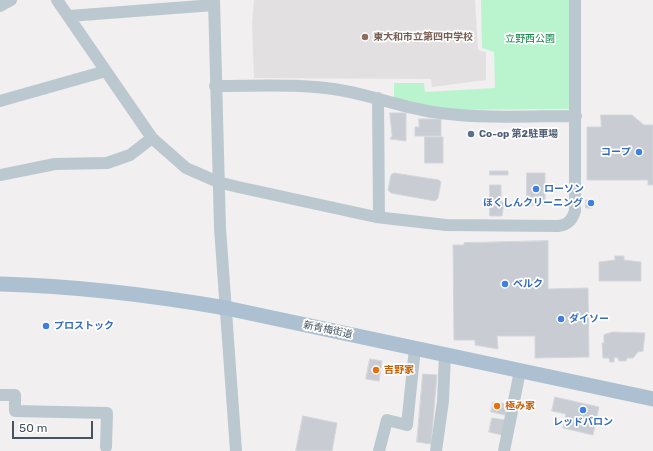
<!DOCTYPE html>
<html>
<head>
<meta charset="utf-8">
<style>
  body { margin:0 }
  #map { position:relative; width:653px; height:451px; overflow:hidden; background:#f2eff0; font-family:Rubik,sans-serif }
  canvas { display:block }
  .scale { position:absolute; left:12px; top:421px; width:81px; height:18px; box-sizing:border-box; border:2px solid #46545f; border-top:0; padding-left:5px; font-size:12px; line-height:14px; white-space:nowrap; color:#46545f; -webkit-text-stroke:3px #fff; paint-order:stroke }
</style>
</head>
<body>
<div id="map">
<canvas width="653" height="451"></canvas>
<div class="scale">50 m</div>
</div>
<script>
const ctx = document.querySelector('canvas').getContext('2d');
ctx.lineJoin = 'round';
function fillPath(path, color) { ctx.fillStyle = color; ctx.fill(path, 'evenodd'); }
function strokePath(path, color, width, dash) { ctx.strokeStyle = color; ctx.lineWidth = width; ctx.lineCap = dash ? 'butt' : 'round'; ctx.setLineDash(dash || []); ctx.stroke(path); }
function label(font, color, halo, rows, align = 'center') {
  ctx.font = font + ' Rubik,"Noto Sans JP",sans-serif'; ctx.lineWidth = 3.5; ctx.setLineDash([]); ctx.textBaseline = 'middle'; ctx.strokeStyle = halo; ctx.fillStyle = color; for (const [text, x, y, turn = 0] of rows) {
    ctx.save(); ctx.translate(x, y); ctx.rotate((+turn || 0) * Math.PI / 180); ctx.textAlign = isNaN(turn) ? turn : align; if (halo) ctx.strokeText(text, 0, 0); ctx.fillText(text, 0, 0); ctx.restore();
  }
}
const education = new Path2D(`
  M254,0H475L478,50L486,52V80L432,87L431,79L254,78L252,24Z`);
const green = new Path2D(`
  M481,0H569V109L443,110L394,98V83H424L425,92L495,88L494,52L482,48Z`);
const building = new Path2D(`
  M390,113H406V141L390,139L392,136Z
  M601,115H632L644,125H653V185H648V180H587V127H601Z
  M419,119H441V136H415V127H419Z
  M425,137H443V163H425Z
  M490,171H508V175H490Z
  M394,173L439,180L441,182L438,198L435,201L391,193L388,190L391,175Z
  M527,173H545V205H527Z
  M490,185H501V202H504L502,216H490Z
  M586,200H592V208H586Z
  M548,241V289L588,288L589,357L535,358V336H497L498,349L475,345V340H454L453,245H464V243Z
  M615,256H624V260L641,262V281H599V262L615,260Z
  M613,332L645,333L643,351L638,352L633,358H627L626,361H619L618,358L614,357V362H610L609,358H603L602,343H604V335Z
  M370,359L382,361L379,381L366,379Z
  M423,374L437,375L431,444L417,442Z
  M555,397L599,407L593,435L563,428L566,414L552,411Z
  M493,402L506,404L505,415L491,412Z
  M303,416L337,423L332,451H296Z
  M492,418L505,420L502,435L489,432Z`);
const minor = new Path2D(`
  M57,0L152,138L186,168L218,182L238,187L376,217L446,225L558,226C568,225 572,220 575,211V0
  M214,0L220,228L236,451
  M0,6L11,0
  M69,16L214,5
  M215,86C259,86 303,83 345,91C377,97 407,109 440,113C484,119 531,116 576,116
  M378,98L379,217
  M0,101L106,71
  M0,175L55,164L107,163L130,155L152,138
  M0,395H15V411L107,413L106,447
  M379,451L387,420L407,425L415,348
  M436,451L443,401L445,355
  M504,451L520,371`);
const major = new Path2D(`
  M0,284C76,286 151,295 226,308L653,399`);
const markers = [
  [365,37,4,"#8d6e63"],
  [471,134,4,"#5c6f8a"],
  [639,152,4,"#3f7fe0"],
  [536,189,4,"#3f7fe0"],
  [591,203,4,"#3f7fe0"],
  [505,284,4,"#3f7fe0"],
  [561,319,4,"#3f7fe0"],
  [46,326,4,"#3f7fe0"],
  [376,370,4,"#e8710a"],
  [497,406,4,"#e8710a"],
  [583,410,4,"#3f7fe0"]
];
const educationNames = [
  ["東大和市立第四中学校",373,37]
];
const parkNames = [
  ["立野西公園",530,39]
];
const serviceNames = [
  ["Co-op 第2駐車場",479,134]
];
const shopNames = [
  ["コープ",631,152,"right"],
  ["ローソン",544,189],
  ["ほくしんクリーニング",583,203,"right"],
  ["ベルク",513,284],
  ["ダイソー",569,319],
  ["プロストック",54,326],
  ["レッドバロン",583,422,"center"]
];
const streetNames = [
  ["新青梅街道",328,330,12]
];
const foodNames = [
  ["吉野家",384,370],
  ["極み家",505,406]
];
fillPath(education, '#e3e0e1');
fillPath(green, '#baf4ce');
fillPath(building, '#c9cdd3');
strokePath(building, '#d3d6dc', 1);
strokePath(minor, '#bcc8d0', 12);
strokePath(major, '#adc0d1', 15);
for (const [x, y, r, color] of markers) { const dot = new Path2D(); dot.arc(x, y, r, 0, 2 * Math.PI); ctx.fillStyle = color; ctx.fill(dot); strokePath(dot, '#fff', 1.5); }
label('bold 10px', '#785e54', '#fff', educationNames, 'left');
label('10px', '#0d8344', '#fff', parkNames);
label('bold 10px', '#4e5e75', '#fff', serviceNames, 'left');
label('bold 10px', '#366cbe', '#fff', shopNames, 'left');
label('10px', '#46545f', '#fff', streetNames);
label('bold 10px', '#c56008', '#fff', foodNames, 'left');
</script>
</body>
</html>
